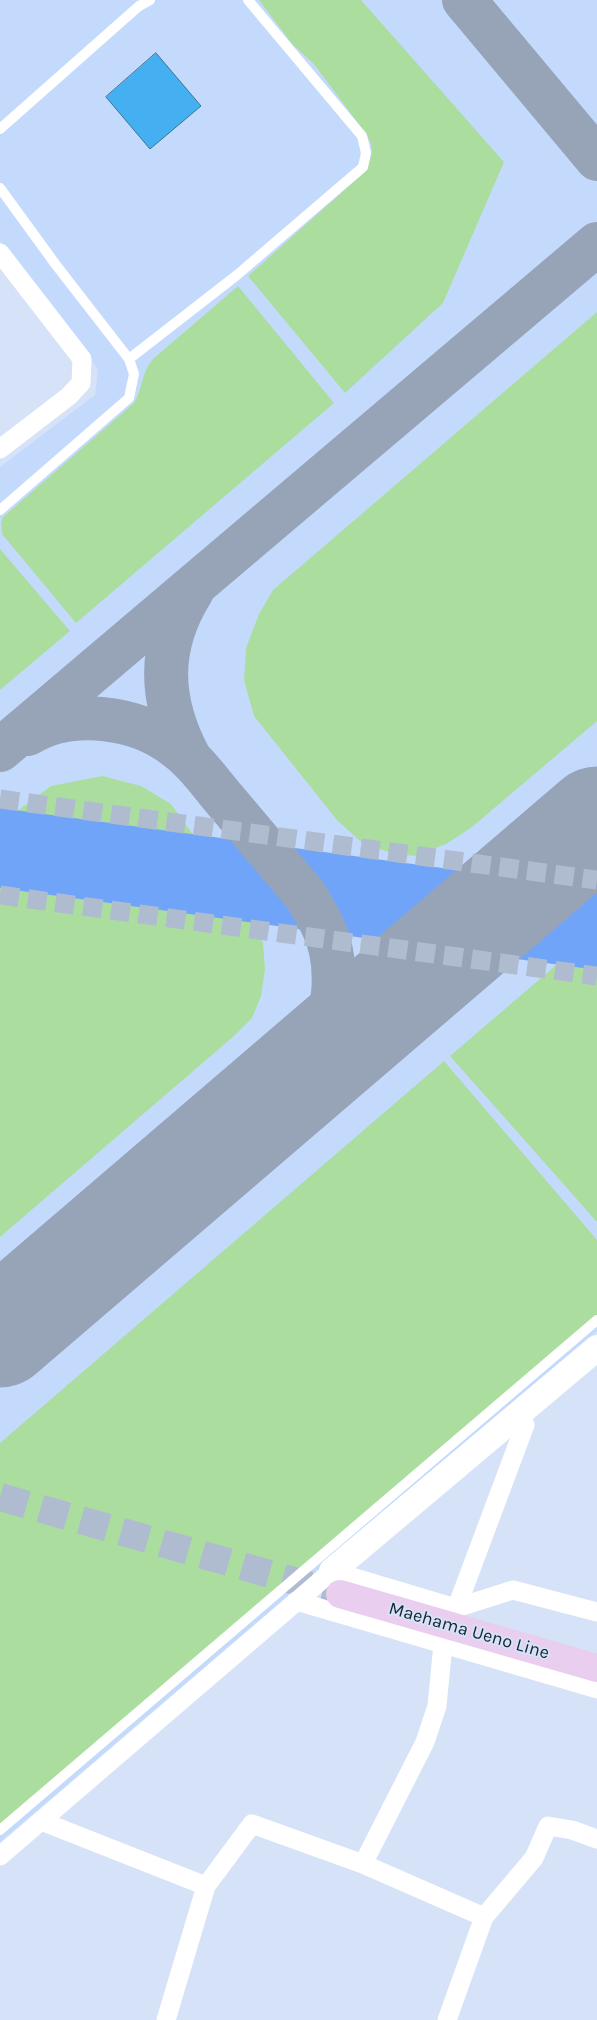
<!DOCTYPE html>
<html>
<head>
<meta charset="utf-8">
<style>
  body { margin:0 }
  canvas { display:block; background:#d5e2f7 }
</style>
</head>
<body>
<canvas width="597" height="2020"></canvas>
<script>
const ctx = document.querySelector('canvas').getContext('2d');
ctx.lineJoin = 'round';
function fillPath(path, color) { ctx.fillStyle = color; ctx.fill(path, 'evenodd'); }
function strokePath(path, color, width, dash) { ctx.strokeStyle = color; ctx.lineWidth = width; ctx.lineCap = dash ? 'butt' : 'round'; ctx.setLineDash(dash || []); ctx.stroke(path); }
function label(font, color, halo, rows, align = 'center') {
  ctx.font = font + ' Karla,sans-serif'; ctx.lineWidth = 4; ctx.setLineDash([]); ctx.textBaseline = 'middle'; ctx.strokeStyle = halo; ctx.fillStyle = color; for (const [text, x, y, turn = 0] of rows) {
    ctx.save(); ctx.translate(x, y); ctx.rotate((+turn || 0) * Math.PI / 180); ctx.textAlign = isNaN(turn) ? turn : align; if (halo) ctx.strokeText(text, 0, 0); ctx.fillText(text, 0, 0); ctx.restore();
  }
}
const built = new Path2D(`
  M0,0H597V1331L0,1842V467L95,395L98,369L0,241Z`);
const green = new Path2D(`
  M259,0H361L504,162L443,303L345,393L248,276L367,170L372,152L371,144L367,135L313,63L293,45Z
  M238,286L334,403L76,623L2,534L1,523L3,517L134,403C143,388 141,373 153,359Z
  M597,312V721L472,827L446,844L414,856L388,852L361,842L337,820L254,716L244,680L246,648L259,614L273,590Z
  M0,549L70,631L0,690Z
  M102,776L141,786L171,804L254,919L263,943L265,969L261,996L252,1018L234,1036L0,1237V824L51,786Z
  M597,930V1222L450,1056Z
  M444,1061L597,1240V1316L0,1824V1443Z`);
const water = new Path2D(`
  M0,808L597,889V970L0,888Z`);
const taxiway = new Path2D(`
  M464,0L597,159
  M28,734C71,708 136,716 176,747C195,761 209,781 225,800C250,830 276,860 301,890
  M0,750L597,244
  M189,757C159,700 157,647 192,591
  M281,1092C294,1079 307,1066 316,1050C336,1016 340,963 323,927C318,916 312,906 306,896`);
const runway = new Path2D(`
  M0,1333L597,821`);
const building = new Path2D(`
  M156,53L201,106L150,149L106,97Z`);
const streetTunnel = new Path2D(`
  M0,799L597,880
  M0,895L597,976`);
const primaryTunnel = new Path2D(`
  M0,1497L340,1594`);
const lane = new Path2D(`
  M0,129L139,6L150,0
  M0,188L56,265L129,359L134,374L129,398L0,510
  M129,359L237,275L363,167L366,153L362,136L248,0
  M0,1830L597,1320`);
const street = new Path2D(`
  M0,253L82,359L81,383L69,396L0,449
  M296,1601L597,1689
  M41,1821L206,1886
  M0,1856L332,1571L456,1608L513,1590L597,1612
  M363,1864L425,1742L437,1706L443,1644L525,1425L519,1414
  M166,2020L206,1886L252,1824L363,1864L484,1917
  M447,2020L484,1917L534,1858L548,1826L572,1830L597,1839`);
const secondary = new Path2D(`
  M332,1571L597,1348`);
const primary = new Path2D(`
  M340,1594L597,1668`);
const streetNames = [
  ["Maehama Ueno Line",469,1631,16]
];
fillPath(built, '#c4dafd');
fillPath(green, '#abde9e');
fillPath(water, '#70a4f8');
strokePath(taxiway, '#97a4b8', 44);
strokePath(runway, '#97a4b8', 109);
fillPath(building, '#44b0f1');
strokePath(building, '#3e7396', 1);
strokePath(streetTunnel, '#afbcd0', 19, [19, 9]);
strokePath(primaryTunnel, '#afbcd0', 28, [28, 14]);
strokePath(lane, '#fff', 10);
strokePath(street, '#fff', 19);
strokePath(secondary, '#fff', 26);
strokePath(primary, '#e9ceef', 28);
label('18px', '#172336', '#d5e2f7', streetNames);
</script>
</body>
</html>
